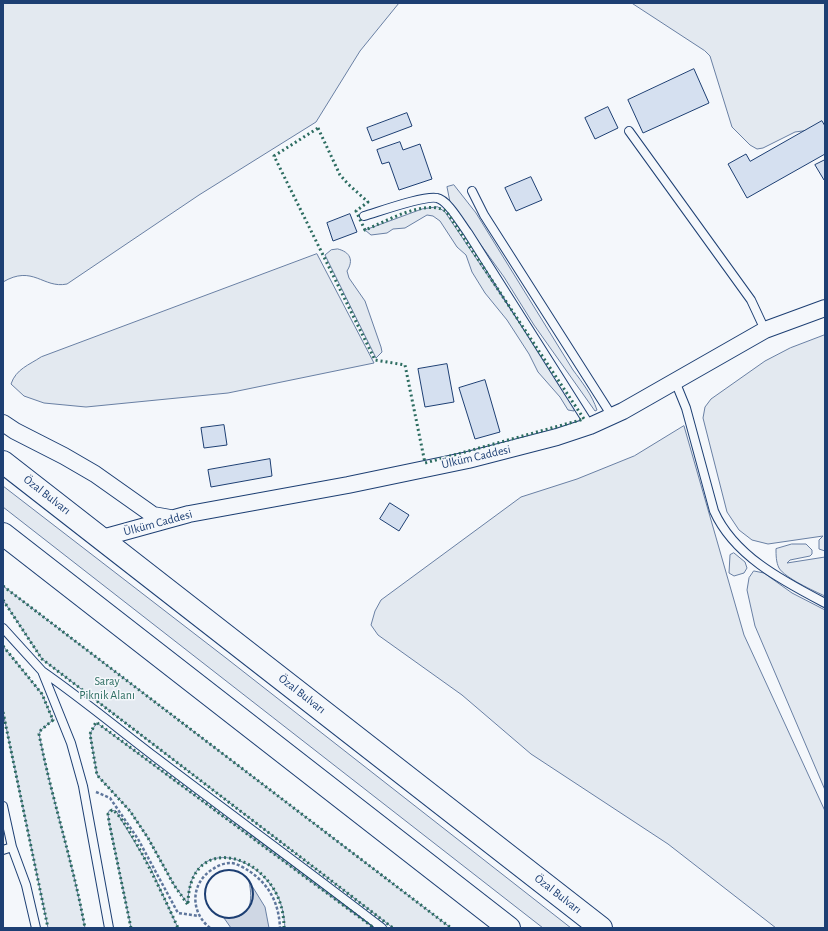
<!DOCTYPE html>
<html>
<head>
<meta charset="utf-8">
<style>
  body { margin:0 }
  #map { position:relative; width:828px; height:931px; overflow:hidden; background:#f4f7fb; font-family:"Alegreya Sans",sans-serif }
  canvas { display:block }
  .frame { position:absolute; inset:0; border:4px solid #1d3f73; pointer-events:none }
</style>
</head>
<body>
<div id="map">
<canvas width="828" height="931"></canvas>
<div class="frame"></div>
</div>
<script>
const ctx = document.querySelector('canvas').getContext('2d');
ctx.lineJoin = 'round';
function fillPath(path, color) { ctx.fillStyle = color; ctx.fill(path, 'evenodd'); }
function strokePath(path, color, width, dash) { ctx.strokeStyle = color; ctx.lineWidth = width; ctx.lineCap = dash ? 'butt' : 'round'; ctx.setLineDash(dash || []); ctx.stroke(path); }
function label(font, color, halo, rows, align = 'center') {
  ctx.font = font + ' "Alegreya Sans",sans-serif'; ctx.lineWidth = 3; ctx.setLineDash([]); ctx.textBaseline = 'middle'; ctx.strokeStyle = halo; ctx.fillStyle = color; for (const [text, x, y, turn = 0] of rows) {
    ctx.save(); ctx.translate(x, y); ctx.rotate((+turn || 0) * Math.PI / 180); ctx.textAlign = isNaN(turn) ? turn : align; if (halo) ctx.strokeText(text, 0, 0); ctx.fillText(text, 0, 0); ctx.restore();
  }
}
const green = new Path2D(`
  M3,3H399L360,51L316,122L199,195L67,284C43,289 33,264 3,282Z
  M632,3H825V128L795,132L763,148L757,149L750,145L732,127L710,56L705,51Z
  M454,185L476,213L573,370C582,382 592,395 597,410L595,411L534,325L504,277L450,202L447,187Z
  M438,207L445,212L575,405L574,411L568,410L560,397L538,372L529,354L507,320L485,293L472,272L466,255L457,247L440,221L433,216L427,215L405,228L393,229L387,233L371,235L365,230L422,209Z
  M338,249C350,252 354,260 347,271L349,278L365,301L381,347L382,352L376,358L325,255L331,250Z
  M317,254L374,363L228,393L86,407L44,403L24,396L11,384C16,369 29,365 41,357Z
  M825,335V551L819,549V540L823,536L768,544L752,540L739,530L727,512L703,418L705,407L711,399L765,361L790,348Z
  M684,426L744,635L825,811V928H776L668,844L531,754L462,695L378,635L371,625L375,611L381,600L521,497L577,479L634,456Z
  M3,486L226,658L571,928H543L3,507Z
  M792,544H806L812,550V554L810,556L790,560L787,563L825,557V596C814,591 785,578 779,568C776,562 776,555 776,549Z
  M734,553L745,562L747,568L744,573L734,576L729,573L730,555Z
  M754,571L764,573L792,593L825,610V790L755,626L747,590L749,578Z
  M3,586L451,928H393L42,659L3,600Z
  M3,646L42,694L53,720L41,730L39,734C52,800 73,862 85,928H48L3,712Z
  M97,723L374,928H285C284,916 282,903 276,893C250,848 188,840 188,904L174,885L148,838L130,811L97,775L90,734Z
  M110,810L116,811L151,869L178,928H131L109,822L108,814Z`);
const water = new Path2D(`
  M249,881L265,907L269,928H231L224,918C252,919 253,902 249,881Z`);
const building = new Path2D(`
  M694,69L709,103L643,133L628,100Z
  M608,107L618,128L595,139L585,118Z
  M407,113L412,126L372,141L367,128Z
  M822,121L825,126V154L747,198L728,164L746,154L750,161Z
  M400,142L403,150L420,144L432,179L399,190L389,162L382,164L377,150Z
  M825,160V179L824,180L815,165Z
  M531,177L542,200L516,211L505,188Z
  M350,214L357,232L333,241L327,223Z
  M447,364L454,402L425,407L418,369Z
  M485,380L500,432L475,439L459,388Z
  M224,425L227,445L204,448L201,428Z
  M270,459L272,476L211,487L208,470Z
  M390,503L409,515L399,531L380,519Z`);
const path = new Path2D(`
  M96,792L110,798L138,839L178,913L199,916
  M210,928C190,912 190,883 213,869C217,866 224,863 230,863C237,863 244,868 249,871C270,885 279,904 280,928`);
const lane = new Path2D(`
  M629,131L751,300L765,330
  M472,191L484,215L612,416
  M364,216C378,212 425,195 437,198C448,200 461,224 468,233L590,426
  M675,381L686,408L714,511C734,556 783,581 825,603
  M3,628L42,671L71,743L83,786L109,928
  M42,671C81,698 117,728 155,757C230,814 307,870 382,928
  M3,806L12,847L3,850
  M12,847L26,885L36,928`);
const street = new Path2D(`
  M3,423L15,431L64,456L95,474L153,515L170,518
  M102,538L189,514L348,485L468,460L557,437L590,426L623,411L765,330L825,308`);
const highway = new Path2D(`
  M3,462L601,928
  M3,534L509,928`);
const hedge = new Path2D(`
  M318,128L340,175L348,184L368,202L356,211L365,230C387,221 424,199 446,211L584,419L425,463L405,365L375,360L274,156Z
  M3,586L451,928
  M3,600L42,659L393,928
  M3,646L42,694L53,720L41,730L39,734C52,800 73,862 85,928
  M3,712L48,928
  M131,928L109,822L108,814L112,810C126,814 170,910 178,928
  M284,928C284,917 282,906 277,895C254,848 188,839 188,905L174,885L148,838L130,811L97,775L90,734L96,722L374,928`);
const wall = new Path2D(`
  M205 894a24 24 0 1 1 48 0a24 24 0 1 1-48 0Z`);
const streetNames = [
  ["Ülküm Caddesi",476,457,-13],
  ["Özal Bulvarı",47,495,38],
  ["Ülküm Caddesi",158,523,-15],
  ["Özal Bulvarı",302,694,38],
  ["Özal Bulvarı",558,894,38]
];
const parkNames = [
  ["Saray",107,681],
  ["Piknik Alanı",107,695]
];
fillPath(green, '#e3e9f0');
strokePath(green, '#687fa3', 1);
fillPath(water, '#cfd7e4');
strokePath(water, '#687fa3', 1);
fillPath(building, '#d5e0f0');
strokePath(building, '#1d3f73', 1);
strokePath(lane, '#1d3f73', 10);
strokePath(street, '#1d3f73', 18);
strokePath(highway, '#1d3f73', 24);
strokePath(path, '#5e769c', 2.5, [3, 2]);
strokePath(lane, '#f4f7fb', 8);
strokePath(street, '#f4f7fb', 16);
strokePath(highway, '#f4f7fb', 22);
strokePath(hedge, '#2c6c60', 3, [2, 3]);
strokePath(wall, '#1d3f73', 2);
label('12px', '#1d3f73', '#f4f7fb', streetNames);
label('12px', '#2c6c60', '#f4f7fb', parkNames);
</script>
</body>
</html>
